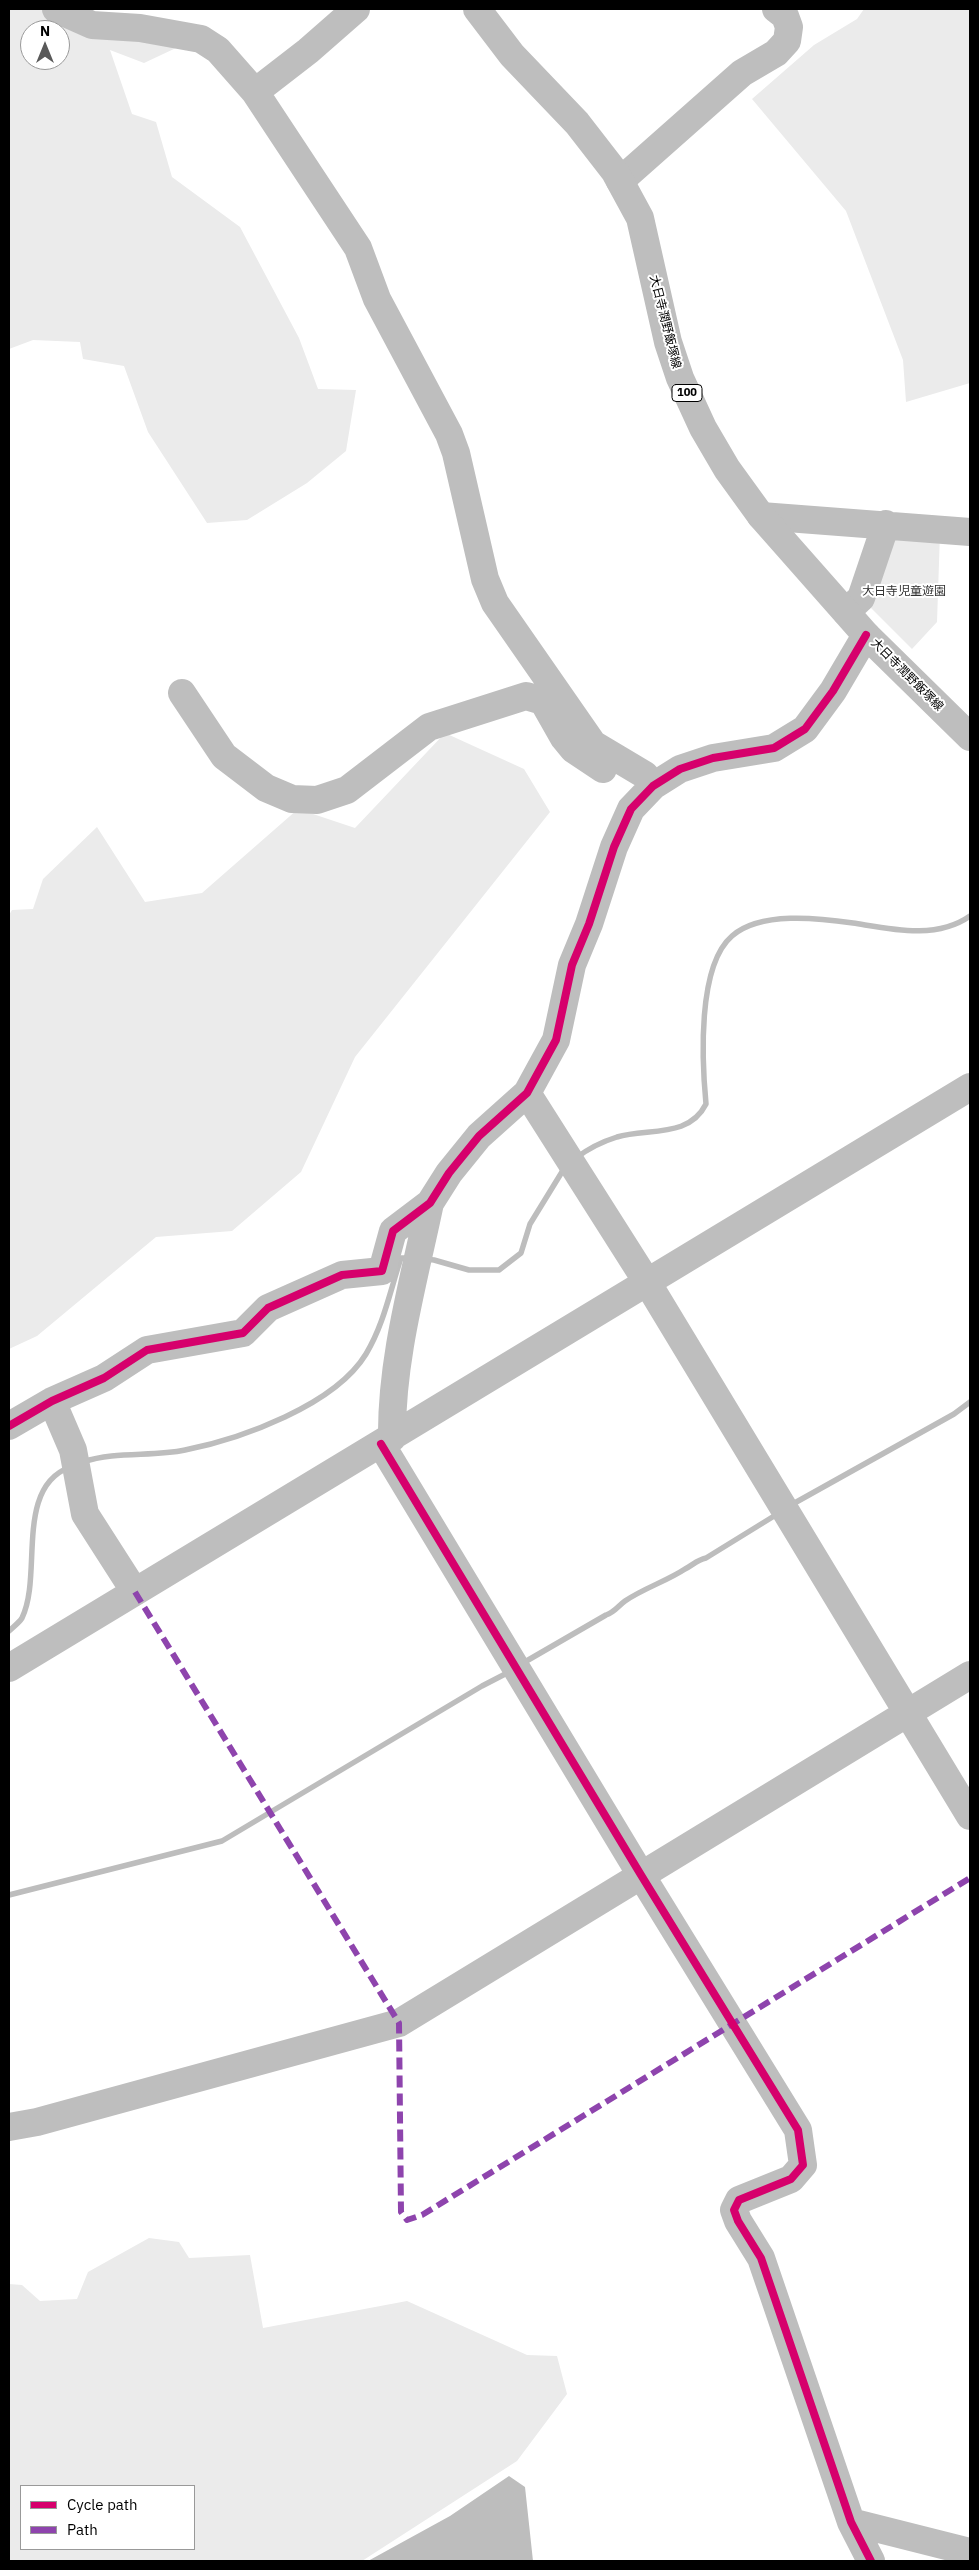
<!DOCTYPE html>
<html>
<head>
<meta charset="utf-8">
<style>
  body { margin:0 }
  #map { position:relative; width:979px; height:2570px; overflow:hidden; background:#fff; font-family:"IBM Plex Sans",sans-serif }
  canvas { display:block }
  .frame { position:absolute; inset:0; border:10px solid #000; pointer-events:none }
  .legend { position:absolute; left:20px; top:2485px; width:175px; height:65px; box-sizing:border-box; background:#fff; border:1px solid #999; margin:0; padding:6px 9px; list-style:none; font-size:15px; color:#000 }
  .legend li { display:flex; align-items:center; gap:10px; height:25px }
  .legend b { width:25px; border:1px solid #999 }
  .north { position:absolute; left:20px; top:20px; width:50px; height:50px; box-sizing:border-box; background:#fff; border:1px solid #999; border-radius:50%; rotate:0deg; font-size:14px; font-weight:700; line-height:20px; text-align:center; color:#000 }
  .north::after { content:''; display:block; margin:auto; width:18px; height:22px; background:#595959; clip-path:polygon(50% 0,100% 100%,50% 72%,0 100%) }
</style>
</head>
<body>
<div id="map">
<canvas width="979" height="2570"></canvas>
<div class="frame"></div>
<ul class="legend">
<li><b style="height:6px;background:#d6006c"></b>Cycle path</li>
<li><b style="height:6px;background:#8e44ad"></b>Path</li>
</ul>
<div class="north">N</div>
</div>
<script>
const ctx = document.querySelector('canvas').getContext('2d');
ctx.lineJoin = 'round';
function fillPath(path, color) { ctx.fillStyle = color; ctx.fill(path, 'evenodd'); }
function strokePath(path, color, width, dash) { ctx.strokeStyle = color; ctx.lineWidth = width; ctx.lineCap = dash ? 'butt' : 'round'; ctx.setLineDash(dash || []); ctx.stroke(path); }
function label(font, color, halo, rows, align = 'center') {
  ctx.font = font + ' "IBM Plex Sans","Noto Sans JP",sans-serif'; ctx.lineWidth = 4; ctx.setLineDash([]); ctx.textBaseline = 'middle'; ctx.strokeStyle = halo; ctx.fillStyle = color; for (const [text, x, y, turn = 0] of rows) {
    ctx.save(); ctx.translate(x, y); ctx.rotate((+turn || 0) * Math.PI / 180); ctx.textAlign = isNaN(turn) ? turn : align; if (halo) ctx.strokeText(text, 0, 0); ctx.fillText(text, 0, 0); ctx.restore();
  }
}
const green = new Path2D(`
  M9,9H90L176,48L144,63L110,50L132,114L156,122L172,177L240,227L299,338L318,389L356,390L346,451L307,483L247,520L207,523L148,432L124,366L83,359L80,342L33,340L9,349ZM30,30H60V60H30Z
  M864,9H970V383L906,402L903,360L846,211L752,99L814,45L857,19Z
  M940,533L937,622L912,649L865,602L890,534Z
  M445,733L524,769L550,812L355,1057L301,1172L232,1231L156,1237L37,1336L9,1349V915L12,910L33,909L43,879L97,827L145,902L202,893L298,809L355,828Z
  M149,2238L179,2242L189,2258L250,2255L263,2328L407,2301L527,2355L557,2356L567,2394L517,2461L362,2561H9V2284L22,2285L40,2301L77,2299L88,2272ZM194,2486V2549H21V2486Z`);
const water = new Path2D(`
  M509,2476L525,2487L533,2561H368L450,2516Z`);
const stream = new Path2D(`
  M576,1158C589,1148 601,1142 617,1137C649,1128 689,1138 706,1104C702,1062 697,966 732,936C760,911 819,918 853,923C891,929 936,940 970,916
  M425,1259L434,1260L469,1270H499L521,1253L530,1224L565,1167
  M83,1462C116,1451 152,1457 185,1450C241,1439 335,1405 366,1354C384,1324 390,1291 401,1258H411
  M791,1505L954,1414L970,1402
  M9,1631C13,1627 19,1623 22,1618C43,1575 14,1488 70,1467
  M523,1663L606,1615C615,1612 618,1606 625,1601C644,1588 667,1581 685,1569C693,1565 697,1560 706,1558L779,1513
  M9,1895L222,1841L482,1686L511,1671`);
const minor = new Path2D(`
  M56,9L92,25L140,28L201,39L218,50L255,92L358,248L377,299L449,434L456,453L485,579L495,603L593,744L645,775L653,786
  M255,92L308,51L356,9
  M620,181L742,73L776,53L787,41L789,27L785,16L776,9
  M761,516L970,532
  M846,612L861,598L886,524
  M182,693L224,756L266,788L292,799L317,800L347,790L429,727L526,696L543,701L564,738L573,749L603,769
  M527,1093L647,1282L970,1816
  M52,1401L73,1450L85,1514L135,1592
  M9,1426L52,1401L104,1378L147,1350L243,1333L268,1308L342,1275L382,1271L393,1231L430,1203L449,1173L479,1136L527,1093L556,1040L572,965L589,924L614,847L631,809L653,786L680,769L713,758L774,748L805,729L833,691L866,635
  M392,1438C391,1359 414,1280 430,1203
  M381,1444L641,1875L798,2130L803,2165L791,2179L739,2200L734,2210L738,2221L761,2258L851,2522L871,2561
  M9,1668L970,1087
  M9,2127L37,2122L399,2023L970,1675
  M851,2522L970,2552`);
const major = new Path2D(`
  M477,9L512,55L577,123L615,172L640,218L668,342L680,378L703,428L727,469L761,516L866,635L970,737`);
const quiet = new Path2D(`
  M135,1592L399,2023L401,2212L407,2220L422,2215L970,1878`);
const cycleway = new Path2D(`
  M9,1426L52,1401L104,1378L147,1350L243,1333L268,1308L342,1275L382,1271L393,1231L430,1203L449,1173L479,1136L527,1093L556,1040L572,965L589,924L614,847L631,809L653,786L680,769L713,758L774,748L805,729L833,691L866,635
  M381,1444L641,1875L798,2130L803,2165L791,2179L739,2200L734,2210L738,2221L761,2258L851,2522L871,2561`);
const shields = [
  [687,393,30]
];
const shieldNames = [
  ["100",687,393]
];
const streetNames = [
  ["大日寺潤野飯塚線",665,322,76],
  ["大日寺潤野飯塚線",907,675,45]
];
const parkNames = [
  ["大日寺児童遊園",904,592]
];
fillPath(green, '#ebebeb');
fillPath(water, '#bdbdbd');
strokePath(stream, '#bdbdbd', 5.5);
strokePath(minor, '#bebebe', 28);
strokePath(major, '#bebebe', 28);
strokePath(quiet, '#8e44ad', 6, [12, 6]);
strokePath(cycleway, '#d6006c', 8);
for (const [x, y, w] of shields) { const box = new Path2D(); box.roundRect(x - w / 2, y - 8.5, w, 17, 4); ctx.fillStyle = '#fff'; ctx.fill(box); strokePath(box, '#000', 1); }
label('bold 11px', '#000', null, shieldNames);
label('12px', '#000', '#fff', streetNames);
label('12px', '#313131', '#fff', parkNames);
</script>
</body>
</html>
